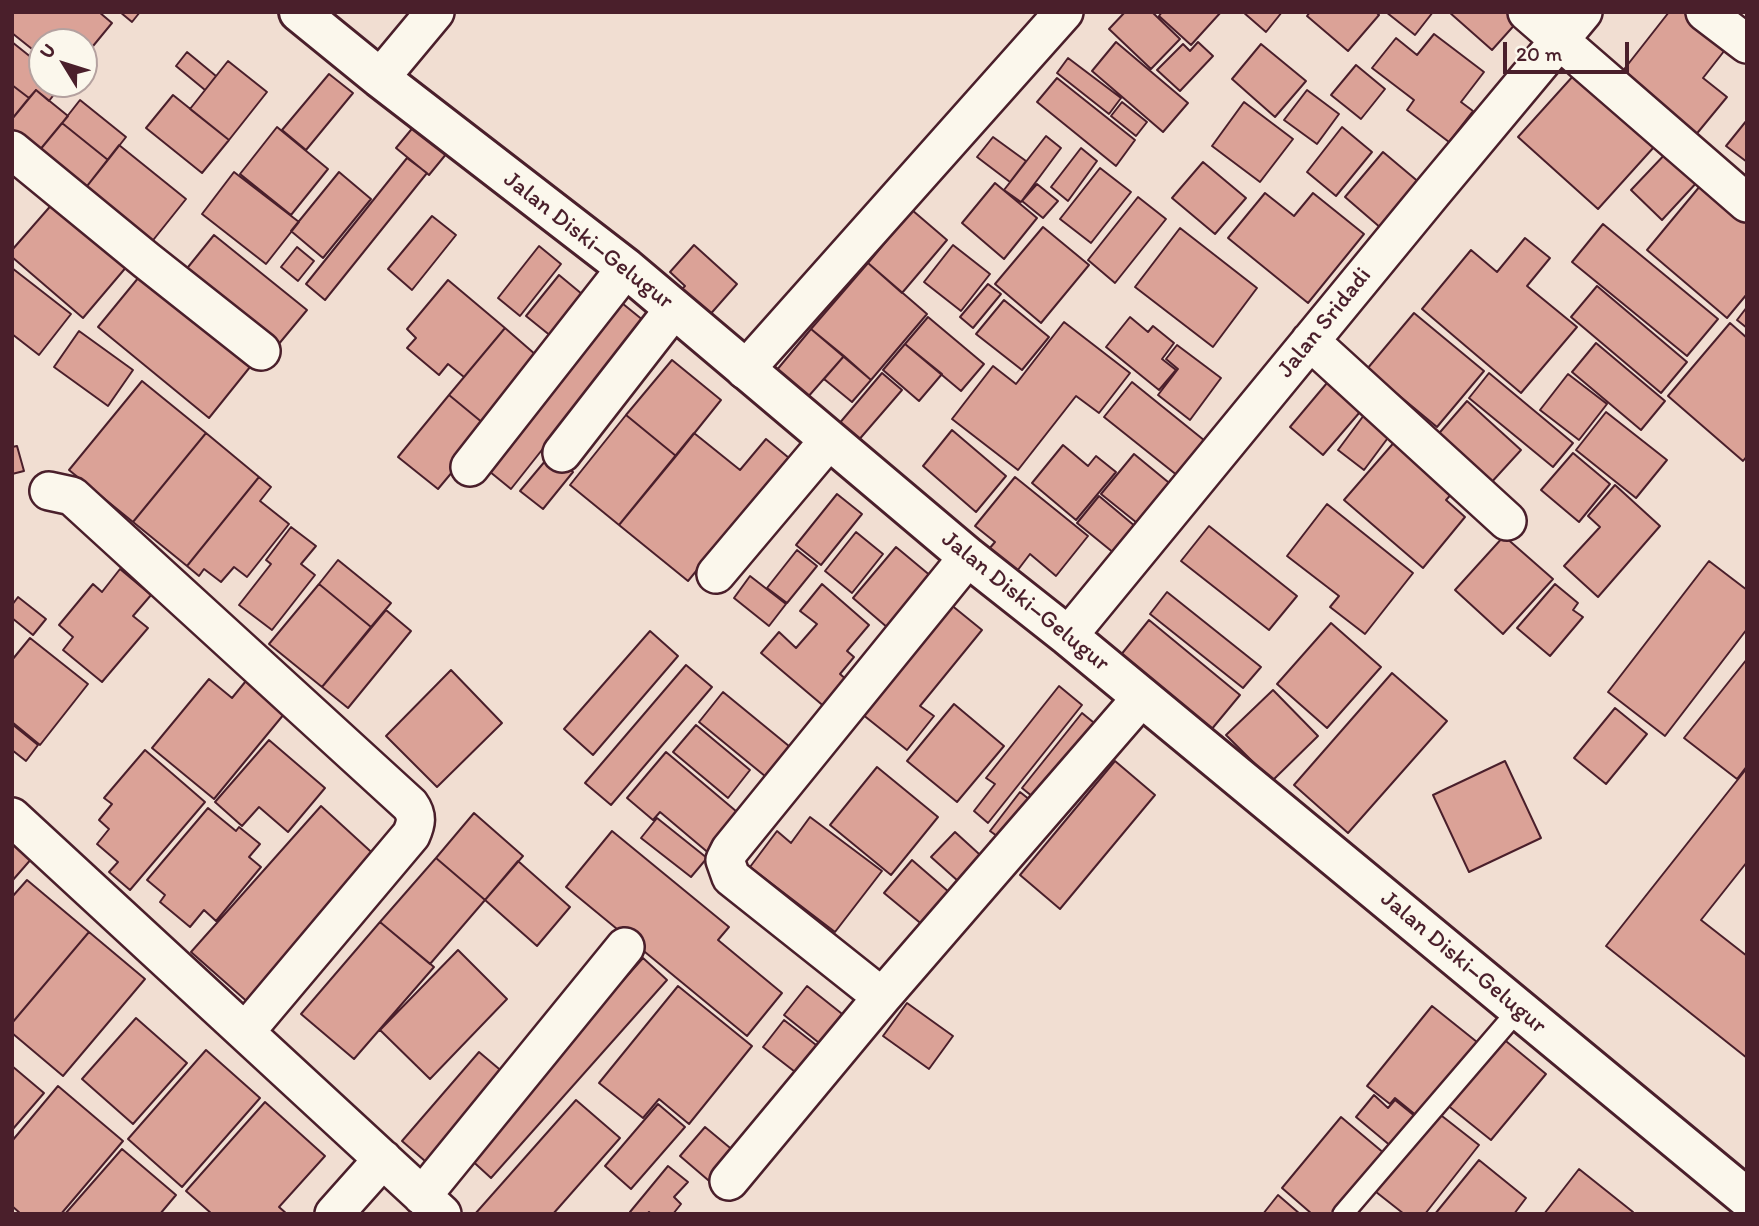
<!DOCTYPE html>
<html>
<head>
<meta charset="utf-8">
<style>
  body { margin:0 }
  #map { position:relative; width:1759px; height:1226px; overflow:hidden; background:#f1ded2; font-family:Itim,sans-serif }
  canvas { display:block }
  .frame { position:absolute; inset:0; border:14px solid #4a1f2b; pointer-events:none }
  .north { position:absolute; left:28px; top:28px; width:70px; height:70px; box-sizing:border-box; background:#fbf7ec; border:2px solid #b4a19f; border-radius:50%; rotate:308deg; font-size:19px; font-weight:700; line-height:28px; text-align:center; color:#4a1f2b }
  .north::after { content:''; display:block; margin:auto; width:24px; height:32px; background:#4a1f2b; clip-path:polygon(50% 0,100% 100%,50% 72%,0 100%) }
  .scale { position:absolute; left:1503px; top:42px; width:126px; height:32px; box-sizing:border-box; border:4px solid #4a1f2b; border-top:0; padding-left:9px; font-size:21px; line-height:24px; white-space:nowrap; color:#4a1f2b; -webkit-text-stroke:5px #fbf7ec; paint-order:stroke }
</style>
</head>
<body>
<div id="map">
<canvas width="1759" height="1226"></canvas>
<div class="frame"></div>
<div class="north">U</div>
<div class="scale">20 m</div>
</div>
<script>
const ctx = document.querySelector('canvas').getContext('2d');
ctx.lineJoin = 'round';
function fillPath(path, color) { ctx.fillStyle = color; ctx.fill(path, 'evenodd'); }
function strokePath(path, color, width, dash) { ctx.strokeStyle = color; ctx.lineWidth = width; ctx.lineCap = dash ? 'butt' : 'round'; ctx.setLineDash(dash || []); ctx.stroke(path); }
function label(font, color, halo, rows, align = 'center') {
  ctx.font = font + ' Itim,sans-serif'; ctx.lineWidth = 6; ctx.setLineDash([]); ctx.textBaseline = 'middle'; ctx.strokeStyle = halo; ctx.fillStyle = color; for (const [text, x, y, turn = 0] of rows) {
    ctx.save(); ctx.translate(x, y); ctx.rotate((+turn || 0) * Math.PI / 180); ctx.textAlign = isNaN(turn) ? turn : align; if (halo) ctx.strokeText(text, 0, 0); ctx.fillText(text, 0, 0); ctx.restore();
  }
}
const building = new Path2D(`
  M12,12H99L112,23L84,57V42H42V57L12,33Z
  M120,12H140L132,22Z
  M1125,12H1152L1180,39L1151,69L1109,29Z
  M1162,12H1221L1191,45L1159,16Z
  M1243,12H1282L1266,32Z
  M1310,12H1376L1379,15L1348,51L1307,16Z
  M1386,12H1433L1415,35Z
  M1449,12H1508L1518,21L1492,50Z
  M1669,12H1695L1732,41L1703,78L1727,97L1694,137L1618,77Z
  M1434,34L1484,72L1461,102L1473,111L1449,142L1407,110L1414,100L1372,68L1396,38L1417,55Z
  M12,42L42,66V84H62L49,101L36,90L29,98L12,85Z
  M1116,42L1188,103L1163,132L1092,71Z
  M1198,42L1213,56L1180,91L1157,70L1183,44L1190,51Z
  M1261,44L1306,81L1275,117L1232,79Z
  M187,52L216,76L205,90L176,66Z
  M1068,58L1121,98L1109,114L1057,73Z
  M228,61L267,92L229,140L190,109Z
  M1356,65L1385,89L1361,119L1331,95Z
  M1583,65L1663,137L1598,209L1518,137Z
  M329,74L353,93L306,150L282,130Z
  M1057,78L1135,140L1116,166L1037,102Z
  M12,85L29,98L12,119Z
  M36,90L68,116L39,151L12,129V119Z
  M1307,90L1339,114L1317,144L1284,120Z
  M173,95L229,140L202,173L146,128Z
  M80,100L126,137L108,160L62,123Z
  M1122,102L1147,122L1136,136L1111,116Z
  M1244,102L1293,139L1260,182L1212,146Z
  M1747,120V162L1726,146Z
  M62,123L108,160L80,195L34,157Z
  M415,125L447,153L429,175L396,148Z
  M277,127L328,169L291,215L240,174Z
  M1342,127L1372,152L1336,196L1307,172Z
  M1046,136L1061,148L1021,202L1004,190Z
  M993,137L1026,161L1010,182L977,157Z
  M119,145L186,199L146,249L80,195Z
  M1081,148L1097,161L1068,201L1051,187Z
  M1669,150L1699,180L1662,220L1631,190Z
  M1383,152L1427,189L1389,235L1345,197Z
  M407,158L427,173L325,300L306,284Z
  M1203,162L1246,198L1215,234L1172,198Z
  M1100,168L1131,192L1091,243L1060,219Z
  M234,172L299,222L266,264L202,214Z
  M339,172L371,199L323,258L291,231Z
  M1705,180L1747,215V294L1727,318L1647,250Z
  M995,183L1037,218L1004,259L962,223Z
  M1037,184L1058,201L1043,218L1022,201Z
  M1265,193L1294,216L1313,193L1364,234L1308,303L1228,238Z
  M1138,197L1166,219L1115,283L1088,260Z
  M54,202L128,265L83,318L12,257V250Z
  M912,210L947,240L902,293L868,263Z
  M432,216L456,235L412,290L388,269Z
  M1603,224L1718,319L1687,356L1572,262Z
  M1043,227L1089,265L1041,323L995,284Z
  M1180,228L1257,288L1213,347L1135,287Z
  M214,235L307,310L273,351L180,277Z
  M1525,238L1550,258L1527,286L1577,327L1521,393L1422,309L1471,250L1497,272Z
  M694,245L737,284L707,318L678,293L685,286L670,272Z
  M953,245L990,274L961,311L924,282Z
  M539,246L561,264L520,316L498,298Z
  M297,247L314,261L298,281L281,267Z
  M868,263L927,314L871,380L811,329Z
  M12,268L71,314L39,355L12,334Z
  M559,275L594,304L562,345L526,316Z
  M139,277L250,367L209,418L98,327Z
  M448,280L505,328L464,377L448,364L439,375L407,348L416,338L407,329Z
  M988,284L1001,294L973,328L960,317Z
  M1597,286L1687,362L1661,393L1571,317Z
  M617,299L644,321L511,489L484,467Z
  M1004,300L1049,337L1022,370L976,334Z
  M1747,307V328L1737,320Z
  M1414,313L1484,371L1437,427L1367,369Z
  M928,317L984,364L961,391L905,344Z
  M1130,317L1148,332L1153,326L1174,343L1162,359L1176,370L1159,390L1106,347Z
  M1064,322L1130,373L1099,413L1076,396L1018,470L952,419L993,366L1016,384Z
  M1730,323L1747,338V456L1743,461L1668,396Z
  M505,328L544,362L489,428L449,395Z
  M811,329L844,356L807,398L776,371Z
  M79,331L133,370L108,406L54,367Z
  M1596,343L1665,401L1641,430L1572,372Z
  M905,344L942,374L919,401L883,370Z
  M1177,345L1221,378L1190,420L1158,395L1178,369L1166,359Z
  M844,356L871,380L852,402L824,379Z
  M672,360L721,400L676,456L626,415Z
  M882,373L902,390L857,442L838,425Z
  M1489,373L1573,443L1553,467L1469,398Z
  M1568,374L1607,404L1579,440L1540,410Z
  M1332,377L1366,405L1323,455L1290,427Z
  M142,381L206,433L133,522L69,470Z
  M1132,382L1210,445L1183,480L1104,417Z
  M449,395L489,428L438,489L398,457Z
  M1467,401L1521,450L1489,485L1435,438Z
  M1370,407L1396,427L1364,470L1338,450Z
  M1606,412L1667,460L1636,498L1576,450Z
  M626,415L676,456L619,525L570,485Z
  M952,430L1006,476L976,512L923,466Z
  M206,433L259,477L187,566L133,522Z
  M694,433L740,470L766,439L789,458L688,581L619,525Z
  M1397,439L1456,489L1446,500L1465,517L1423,568L1344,500Z
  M1063,445L1088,466L1096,456L1116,472L1076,520L1032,483Z
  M17,446L24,471L12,474V447Z
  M1573,453L1610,484L1579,522L1541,490Z
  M551,454L573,472L543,509L520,491Z
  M1134,454L1179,491L1147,531L1101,494Z
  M259,477L271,487L260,501L289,524L247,577L234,567L221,582L204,569L199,576L187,566Z
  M1015,477L1088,536L1056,576L1030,554L1011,579L983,556L995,542L975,526Z
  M1615,485L1660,526L1598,597L1564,566L1600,527L1588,516Z
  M837,494L862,514L821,565L796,545Z
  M1099,496L1142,532L1120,558L1077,523Z
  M1327,504L1413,573L1365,634L1330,607L1339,596L1287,556Z
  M1209,526L1297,596L1269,630L1181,561Z
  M291,527L316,546L301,564L315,575L272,630L239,605L271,564L266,560Z
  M856,532L883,554L852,593L825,571Z
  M1504,536L1553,579L1503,634L1455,590Z
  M896,547L938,582L895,634L853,598Z
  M797,550L817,566L787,603L767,588Z
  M338,560L391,603L371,627L319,584Z
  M1709,561L1747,590V629L1665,736L1608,692Z
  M120,569L151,595L133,616L148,628L102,682L63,650L73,637L59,625L93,584L102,592Z
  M750,576L786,604L769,626L734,598Z
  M319,584L371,627L322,687L269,644Z
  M822,584L869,625L847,651L854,657L840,674L855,687L833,714L761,653L779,632L796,648L817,624L800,611Z
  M1555,584L1578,603L1573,610L1583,617L1550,656L1517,628Z
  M1167,592L1261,667L1243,688L1150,614Z
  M18,597L46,619L33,635L12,618V605Z
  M950,604L982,630L920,706L934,716L907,750L862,714Z
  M386,610L411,631L348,708L322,687Z
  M1149,620L1240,695L1211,730L1120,656Z
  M1331,623L1381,667L1327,728L1277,684Z
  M650,631L678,656L593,755L564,729Z
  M30,638L88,684L40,745L12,722V660Z
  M1747,659V766L1737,779L1684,738Z
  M686,665L712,687L611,805L585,783Z
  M451,670L502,723L437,787L386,736Z
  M1392,673L1447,721L1348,833L1294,785Z
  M250,676L289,708L214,799L152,748L209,679L232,698Z
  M1059,686L1082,705L988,823L974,811L995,784L986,778Z
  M1273,690L1318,736L1272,781L1226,735Z
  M723,692L795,751L771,781L699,722Z
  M954,704L1004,746L957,802L907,761Z
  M1615,708L1647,734L1606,784L1574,758Z
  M1082,713L1104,731L1044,806L1022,788Z
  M12,724L38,745L26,761L12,750Z
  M696,725L750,770L728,798L673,752Z
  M269,740L325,788L288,832L259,807L242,826L215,802Z
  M145,750L205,802L130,890L109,872L118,862L97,844L109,829L99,820L112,804L104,798Z
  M666,752L743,817L711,855L660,812L653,820L627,798Z
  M1115,761L1155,795L1060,909L1020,875Z
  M1505,761L1541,838L1469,872L1433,795Z
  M877,767L938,817L891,875L830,825Z
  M1747,768V862L1701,920L1747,956V1058L1606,946Z
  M1020,792L1040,808L1011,846L990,831Z
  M321,806L380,860L251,1005L191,952Z
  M208,808L236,831L239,827L260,844L249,857L261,867L216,921L204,910L190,927L160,902L165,895L147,880Z
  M474,813L523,856L485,900L436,858Z
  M810,817L882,871L835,932L750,867L777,831L791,843Z
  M657,818L707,858L691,877L641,838Z
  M612,831L729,927L718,940L782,993L747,1036L566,887Z
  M955,832L990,864L967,889L931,857Z
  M12,840L33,857L12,881Z
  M436,858L485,900L430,964L380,922Z
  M912,860L957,899L930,931L884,893Z
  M518,861L570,907L537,946L485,900Z
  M27,880L89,932L12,1023V897Z
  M380,922L434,967L354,1059L301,1014Z
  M89,932L145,979L63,1076L12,1033V1023Z
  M458,950L507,999L430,1079L380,1030Z
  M643,958L667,980L491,1178L467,1156Z
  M678,986L752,1046L689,1124L659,1099L643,1118L599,1083Z
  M807,986L856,1025L833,1054L784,1015Z
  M907,1003L953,1036L929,1069L883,1036Z
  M1432,1006L1477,1042L1417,1116L1395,1098L1390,1104L1367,1086Z
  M136,1018L187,1063L133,1124L82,1079Z
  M784,1020L829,1055L808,1082L763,1047Z
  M1501,1037L1546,1074L1491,1140L1446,1104Z
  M206,1050L260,1098L182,1187L128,1139Z
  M479,1052L511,1079L433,1168L402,1141Z
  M12,1066L44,1093L12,1130Z
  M58,1086L123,1141L61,1214H21L12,1206V1141Z
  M1374,1095L1388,1108L1395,1100L1416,1117L1392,1147L1356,1117Z
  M576,1100L620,1138L553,1214H475Z
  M265,1102L325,1156L279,1207L287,1214H212L186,1191Z
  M658,1104L685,1127L631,1189L605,1166Z
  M1433,1109L1479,1145L1425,1214H1404L1371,1188Z
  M1341,1117L1385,1154L1335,1214H1312L1282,1188Z
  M705,1127L741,1157L715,1186L680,1156Z
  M122,1149L176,1195L160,1214H65Z
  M1479,1160L1526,1198L1514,1214H1435Z
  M668,1166L688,1182L674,1197L681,1204L673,1214H651L649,1212L647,1214H632L630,1212Z
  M1579,1169L1633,1212L1632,1214H1544Z
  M1278,1195L1300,1214H1263Z`);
const service = new Path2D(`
  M1343,1214L1519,1009`);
const minor = new Path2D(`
  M1527,12L1747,203
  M1705,12L1747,44
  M380,78L435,12
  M12,150L146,260L261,351
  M1310,341L1507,521
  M745,370L1064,12
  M562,453L674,309
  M470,467L626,268
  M49,491L72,496L410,805C418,816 416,824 411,835L245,1032
  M716,574L829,440
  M1068,636L1432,193L1583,12
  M12,817L442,1214
  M882,997L731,877L725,860L730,850L968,557
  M729,1181L882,997L1142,697
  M422,1196L625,947
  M334,1214L383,1159`);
const secondary = new Path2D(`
  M299,12L380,78L626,268L968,557L1068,636L1747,1198`);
const streetNames = [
  ["Jalan Diski–Gelugur",588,241,38],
  ["Jalan Sridadi",1325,323,-51],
  ["Jalan Diski–Gelugur",1025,602,39],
  ["Jalan Diski–Gelugur",1463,963,40]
];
fillPath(building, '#dba297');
strokePath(building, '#4a1f2b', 2);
strokePath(service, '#4a1f2b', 24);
strokePath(minor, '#4a1f2b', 42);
strokePath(secondary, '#4a1f2b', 44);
strokePath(service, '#fbf7ec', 19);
strokePath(minor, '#fbf7ec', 37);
strokePath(secondary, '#fbf7ec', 38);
label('24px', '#4a1f2b', '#fbf7ec', streetNames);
</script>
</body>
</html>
